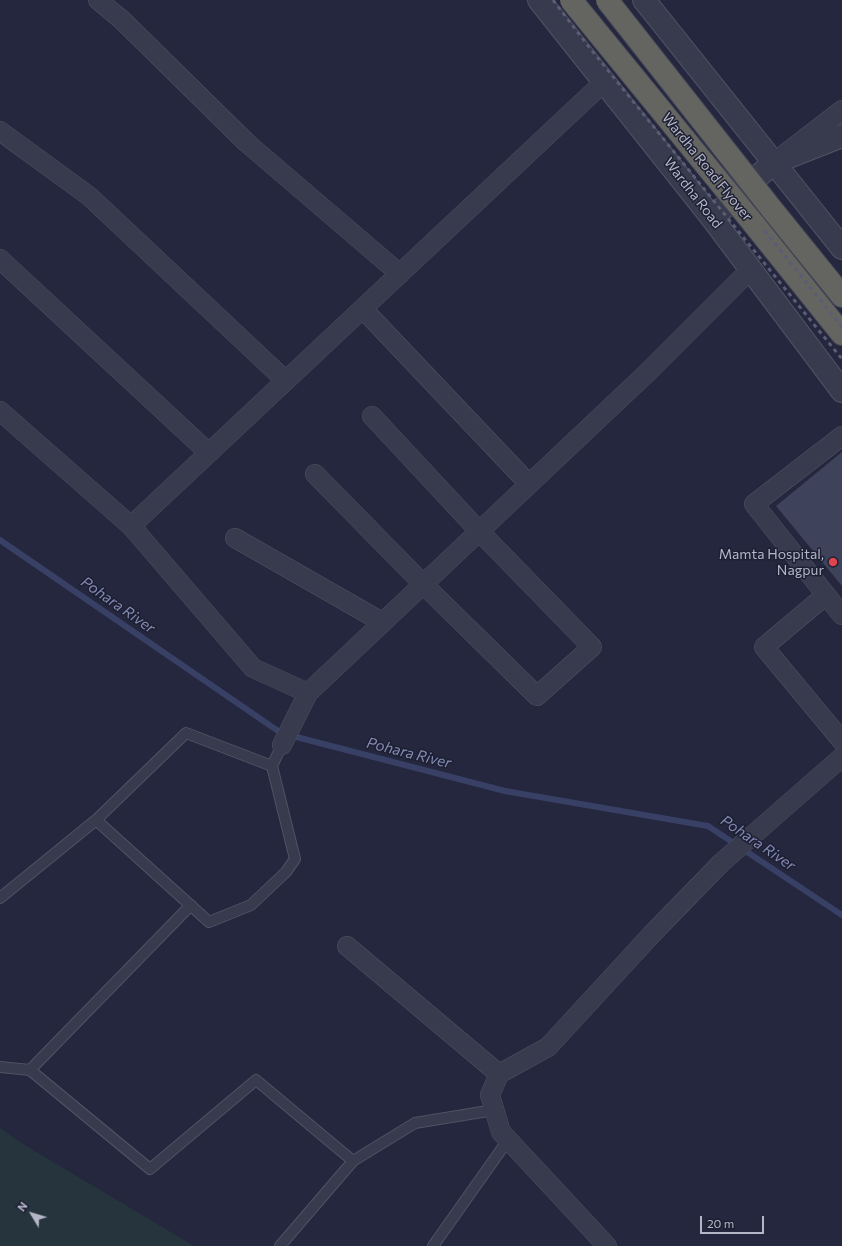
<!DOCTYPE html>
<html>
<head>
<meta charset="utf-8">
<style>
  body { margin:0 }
  #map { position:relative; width:842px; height:1246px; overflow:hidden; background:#24273d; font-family:Commissioner,sans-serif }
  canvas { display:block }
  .north { position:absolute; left:12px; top:1194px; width:40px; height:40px; -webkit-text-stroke:3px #1d2032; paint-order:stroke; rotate:308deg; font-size:11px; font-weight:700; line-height:16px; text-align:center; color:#b4b6c8 }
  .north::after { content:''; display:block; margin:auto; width:14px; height:18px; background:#b4b6c8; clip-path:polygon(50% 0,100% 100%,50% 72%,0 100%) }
  .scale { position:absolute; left:700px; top:1216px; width:64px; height:18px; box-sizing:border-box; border:2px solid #b4b6c8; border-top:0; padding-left:5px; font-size:12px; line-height:14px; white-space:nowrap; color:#b4b6c8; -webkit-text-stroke:3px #1d2032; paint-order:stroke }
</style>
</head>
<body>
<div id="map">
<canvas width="842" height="1246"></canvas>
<div class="north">N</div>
<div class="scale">20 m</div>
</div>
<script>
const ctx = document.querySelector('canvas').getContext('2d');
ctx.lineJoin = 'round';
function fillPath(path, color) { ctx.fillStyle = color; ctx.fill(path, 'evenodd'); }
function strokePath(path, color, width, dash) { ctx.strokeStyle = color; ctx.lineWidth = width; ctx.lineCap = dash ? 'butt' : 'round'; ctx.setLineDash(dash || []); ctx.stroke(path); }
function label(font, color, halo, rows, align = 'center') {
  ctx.font = font + ' Commissioner,sans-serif'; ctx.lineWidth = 3; ctx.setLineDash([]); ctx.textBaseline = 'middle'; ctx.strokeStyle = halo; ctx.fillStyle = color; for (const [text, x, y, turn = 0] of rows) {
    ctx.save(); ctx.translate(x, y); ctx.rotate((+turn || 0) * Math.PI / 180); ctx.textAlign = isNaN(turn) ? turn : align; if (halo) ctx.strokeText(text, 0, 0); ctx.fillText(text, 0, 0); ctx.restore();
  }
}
const green = new Path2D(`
  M0,1128L23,1144L194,1246H0Z`);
const stream = new Path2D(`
  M0,540L281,733L505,791L708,826L842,915`);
const building = new Path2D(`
  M842,452V586L776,506Z`);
const service = new Path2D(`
  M272,766L295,859L286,872L251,905L209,922L96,820L186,733L272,766L282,745
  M0,898L96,820
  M0,1067L30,1070L191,905
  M30,1070L150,1169L256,1080L353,1161L415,1123L494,1110
  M280,1246L353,1161
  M433,1246L508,1140`);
const minor = new Path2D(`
  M98,0L122,20L247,143L400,274
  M0,131L89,196L286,381
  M785,154L842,110
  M0,259L209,453
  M363,309L529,484
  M0,411L131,526
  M842,436L754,504L842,615
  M315,474L423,584L537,696L592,647L479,531L372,416
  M235,538L382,622
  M826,595L764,647L842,741
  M308,693L253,668L131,526L605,81
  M282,745L308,693L648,372L751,269
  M347,946L499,1074
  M607,1246L501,1132L490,1095L499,1074L548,1047L652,934L721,863L842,757`);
const tertiary = new Path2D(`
  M539,0L712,218L842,391
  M644,0L842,248
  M712,218L773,163L842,136`);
const trunk = new Path2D(`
  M770,207L842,296
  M753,223L842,334`);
const rail = new Path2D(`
  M553,0L589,47L842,359
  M579,0L842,327`);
const trunkBridge = new Path2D(`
  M571,0L753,223
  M607,0L770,207`);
const markers = [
  [833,562,5,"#e0444e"]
];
const streetNames = [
  ["Wardha Road Flyover",707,167,51],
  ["Wardha Road",693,193,52]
];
const poiNames = [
  ["Mamta Hospital,",824,554],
  ["Nagpur",824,570]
];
const waterNames = [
  ["Pohara River",118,605,35],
  ["Pohara River",409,753,14],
  ["Pohara River",758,843,34]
];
fillPath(green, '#26343e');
strokePath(stream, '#394066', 6);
fillPath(building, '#3e425b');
strokePath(service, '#505365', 12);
strokePath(minor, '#505365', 20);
strokePath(tertiary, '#505365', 24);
strokePath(trunk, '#404355', 24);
strokePath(service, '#383a4d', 10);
strokePath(minor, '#383a4d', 19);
strokePath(tertiary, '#383a4d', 22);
strokePath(trunk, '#646461', 22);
strokePath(rail, '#5a5d74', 3, [4, 4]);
strokePath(trunkBridge, '#404355', 24, []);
strokePath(trunkBridge, '#646461', 22);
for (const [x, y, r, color] of markers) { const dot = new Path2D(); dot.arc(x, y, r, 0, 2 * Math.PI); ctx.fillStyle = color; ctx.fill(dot); strokePath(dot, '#1d2032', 1.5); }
label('14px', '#b4b6c8', '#1d2032', streetNames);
label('14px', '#b4b6c8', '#1d2032', poiNames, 'right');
label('italic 15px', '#838ab4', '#1d2032', waterNames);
</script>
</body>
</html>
